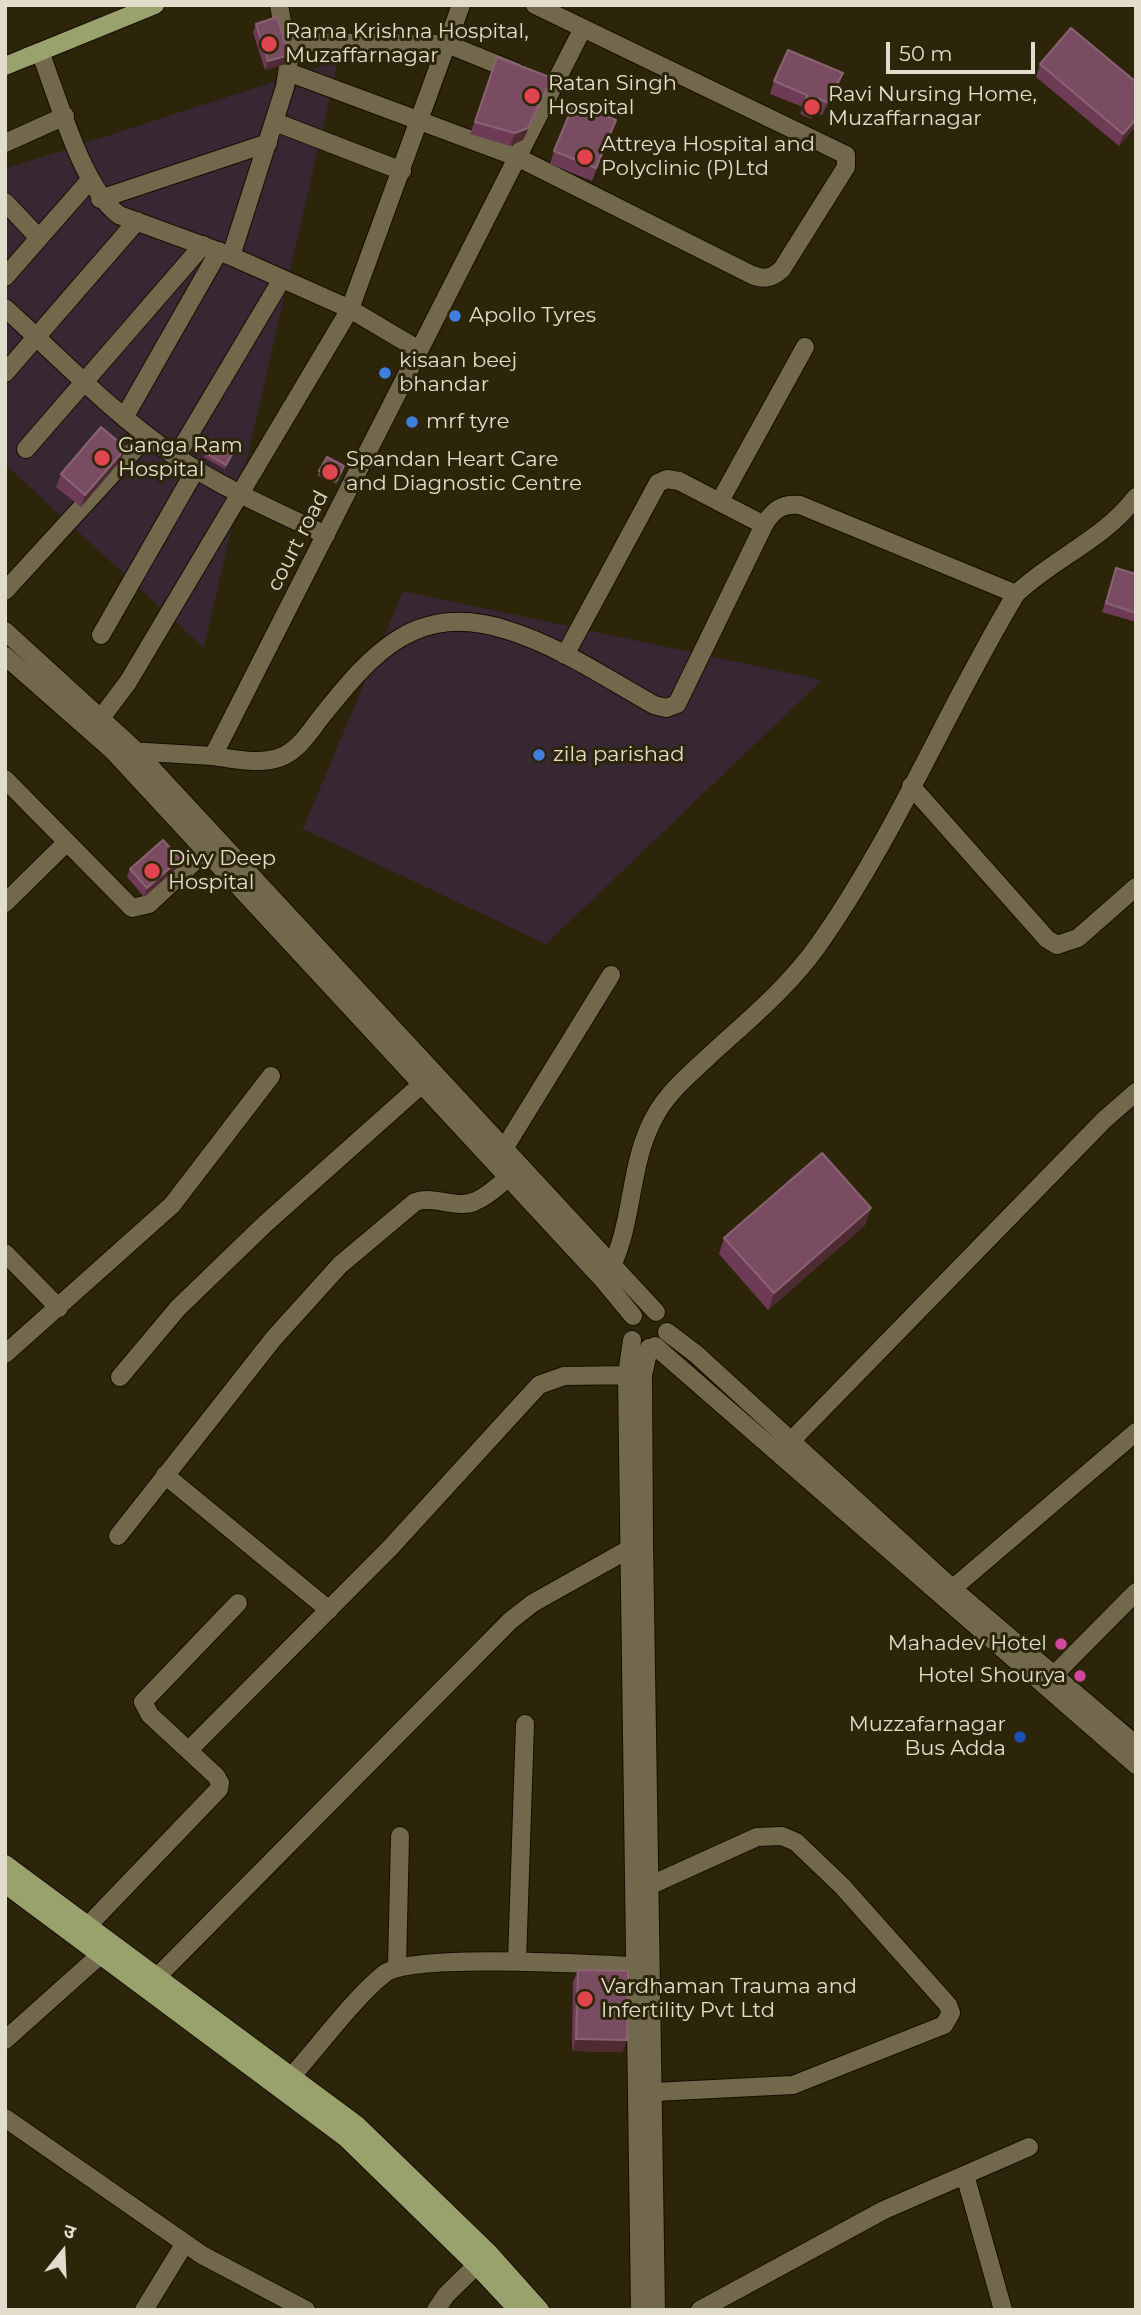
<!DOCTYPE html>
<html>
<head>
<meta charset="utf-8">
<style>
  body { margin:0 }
  #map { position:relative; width:1141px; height:2315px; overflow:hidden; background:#2d250a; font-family:Montserrat,"Noto Sans Devanagari",sans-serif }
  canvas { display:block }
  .frame { position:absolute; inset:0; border:7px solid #e1dccc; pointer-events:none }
  .north { position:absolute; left:28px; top:2217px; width:70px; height:70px; -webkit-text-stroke:5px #2d250a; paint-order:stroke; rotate:18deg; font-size:19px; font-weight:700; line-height:28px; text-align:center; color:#e1dccc }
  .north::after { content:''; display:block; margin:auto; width:24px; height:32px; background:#e1dccc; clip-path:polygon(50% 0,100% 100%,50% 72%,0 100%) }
  .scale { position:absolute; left:886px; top:42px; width:149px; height:32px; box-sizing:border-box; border:4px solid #e1dccc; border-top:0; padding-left:9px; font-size:21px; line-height:24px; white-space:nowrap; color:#e1dccc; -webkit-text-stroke:5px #2d250a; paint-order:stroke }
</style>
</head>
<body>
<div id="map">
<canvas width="1141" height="2315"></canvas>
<div class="frame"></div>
<div class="north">उ</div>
<div class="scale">50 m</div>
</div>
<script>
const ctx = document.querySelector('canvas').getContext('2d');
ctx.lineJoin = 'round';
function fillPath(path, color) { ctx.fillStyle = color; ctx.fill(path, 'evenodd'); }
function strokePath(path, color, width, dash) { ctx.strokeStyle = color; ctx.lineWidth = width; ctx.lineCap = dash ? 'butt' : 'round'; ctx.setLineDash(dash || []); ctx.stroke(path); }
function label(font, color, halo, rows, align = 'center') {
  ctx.font = font + ' Montserrat,sans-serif'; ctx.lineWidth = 6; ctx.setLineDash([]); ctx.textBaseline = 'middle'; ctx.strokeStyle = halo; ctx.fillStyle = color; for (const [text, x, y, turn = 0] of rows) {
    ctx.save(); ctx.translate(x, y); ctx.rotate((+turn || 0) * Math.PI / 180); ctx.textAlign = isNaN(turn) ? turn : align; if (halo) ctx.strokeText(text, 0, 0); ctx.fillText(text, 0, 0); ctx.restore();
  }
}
const commercial = new Path2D(`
  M338,61L204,648L5,464V169Z
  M403,591L822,680L546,944L303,829Z`);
const minor = new Path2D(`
  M287,42L447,44L516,72
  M27,57L40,52C58,97 82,188 119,215L231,256L350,309L419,350
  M288,72L517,157L752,275C765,280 772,278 782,269L846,167V155L535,5
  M275,122L402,171
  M5,143L65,116
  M100,199L268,143
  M5,202L39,238
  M231,256L285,87L289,60L279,5
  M5,277L90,180
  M5,308C60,358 113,414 175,456C222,488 275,511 326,535
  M5,373L137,221
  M125,416L219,251
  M26,449L203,245
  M176,457L282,279
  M720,501L805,347
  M5,591L147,436
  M5,631L134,749L656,1312
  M101,635L196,469
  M565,655L658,483L667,479L679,481L764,525
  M5,656L112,750L604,1281L633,1316
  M95,726L128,682L350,309L461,5
  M112,750L213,756L582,30
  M213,756C235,759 260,765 281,757C299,750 310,731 322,716C373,652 417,601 507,630C559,646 606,678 654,705L666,708L677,704L764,525C773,510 782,503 800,505L1016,594
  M5,779L132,908L149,904L212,845
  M911,786L1047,939L1057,945L1078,938L1136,887
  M5,903L67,842
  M505,1147L611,975
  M5,1253L59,1308
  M604,1281C636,1228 626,1168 655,1116C668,1092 689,1075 708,1057C746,1022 789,987 819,944C896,835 947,708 1016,594C1054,558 1103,540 1136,497
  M667,1332L696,1354L953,1589L1136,1745
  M632,1340L627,1375L640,2310
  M655,1346L1136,1765
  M649,1348L643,1375L644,1541L656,2310
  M5,1354L172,1205L271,1076
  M120,1377L178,1308L265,1224L422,1084
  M791,1441L1104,1120L1136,1092
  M165,1475L329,1610
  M118,1536L274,1338L340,1265L415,1202C436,1195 457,1210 476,1201C488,1196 499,1185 509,1177
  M945,1595L1136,1432
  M1046,1683L1136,1592
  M189,1750L390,1548L539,1385L564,1376L636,1375
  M651,1885L757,1837L782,1836L796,1842L842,1886L948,2005L951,2013L944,2025L793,2085L654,2092
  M78,1936L219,1789L220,1783L216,1776L150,1715L143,1702L238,1603
  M517,1961L525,1724
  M397,1967L400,1836
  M147,1987L510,1621L533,1603L638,1544
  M5,2040L99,1956
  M291,2077C318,2047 354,1998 384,1974C412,1952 605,1965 649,1967
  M5,2118L202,2255L306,2310
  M965,2175L1003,2310
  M144,2310L185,2243
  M436,2310L446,2295L486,2256
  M700,2310L884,2210L1029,2147`);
const major = new Path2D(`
  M5,66L155,5
  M5,1864L357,2125L489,2253L540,2310
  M5,1884L346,2138L476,2265L518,2310`);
const wall = new Path2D(`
  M256,24L289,55L286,64L265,70L253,32Z
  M497,57L547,90L523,140L510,146L470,134Z
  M1040,64L1136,82V126L1119,146L1036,77Z
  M843,73L839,85L822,115L814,111L811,119L800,114L803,107L770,94L774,81Z
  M616,120L592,181L550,164L554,151Z
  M205,453L232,455L225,469L203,457Z
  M121,460L81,507L56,487L61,474Z
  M343,470L336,484L318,476L319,471Z
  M1136,574V622L1102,612L1113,577Z
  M177,868L144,897L127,877L130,869Z
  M871,1208L865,1225L768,1310L719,1254L724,1238Z
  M578,1970L627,2040L622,2052L572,2051L573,1982Z`);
const shadedWall = new Path2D(`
  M289,55L286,64L265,70L268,61Z
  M843,73L839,85L822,115L827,102Z
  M552,78L547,90L523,140L510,146L515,133Z
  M1136,119V126L1119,146L1123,134Z
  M126,448L121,460L81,507L85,495Z
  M180,859L177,868L144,897L147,888Z
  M871,1208L865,1225L768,1310L774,1293Z
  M576,2039L627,2040L622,2052L572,2051Z`);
const building = new Path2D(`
  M277,17L289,55L268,61L256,24Z
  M1071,28L1136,82V119L1123,134L1040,64Z
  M788,50L843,73L827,102L819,99L815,106L805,102L807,95L774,81Z
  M497,57L552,78L528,128L515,133L475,122Z
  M574,103L616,120L596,168L554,151Z
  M101,427L126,448L85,495L61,474Z
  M212,439L234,451L226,465L205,453Z
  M327,457L344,466L337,480L319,471Z
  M1116,568L1136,574V613L1106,603Z
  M163,840L180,859L147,888L130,869Z
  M822,1153L871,1208L774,1293L724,1238Z
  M578,1970L628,1971L627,2040L576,2039Z`);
const markers = [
  [269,44,9,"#e0444e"],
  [532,96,9,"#e0444e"],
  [812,107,9,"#e0444e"],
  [585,157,9,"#e0444e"],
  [455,316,7,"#3f7fe0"],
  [385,373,7,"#3f7fe0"],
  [412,422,7,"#3f7fe0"],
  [102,458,9,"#e0444e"],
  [330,472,9,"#e0444e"],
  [539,755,7,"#3f7fe0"],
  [152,871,9,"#e0444e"],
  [1061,1644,7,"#d1479c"],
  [1080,1676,7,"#d1479c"],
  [1020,1737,7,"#1a4fb4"],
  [585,1999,9,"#e0444e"]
];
const poiNames = [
  ["Rama Krishna Hospital,",285,32],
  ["Muzaffarnagar",285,56],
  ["Ratan Singh",548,84],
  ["Hospital",548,108],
  ["Ravi Nursing Home,",828,95],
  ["Muzaffarnagar",828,119],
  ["Attreya Hospital and",601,145],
  ["Polyclinic (P)Ltd",601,169],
  ["Apollo Tyres",469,316],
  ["kisaan beej",399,361],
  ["bhandar",399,385],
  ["mrf tyre",426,422],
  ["Ganga Ram",118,446],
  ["Hospital",118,470],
  ["Spandan Heart Care",346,460],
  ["and Diagnostic Centre",346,484],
  ["zila parishad",553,755],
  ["Divy Deep",168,859],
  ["Hospital",168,883],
  ["Mahadev Hotel",1047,1644,"right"],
  ["Hotel Shourya",1066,1676,"right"],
  ["Muzzafarnagar",1006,1725,"right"],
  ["Bus Adda",1006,1749,"right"],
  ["Vardhaman Trauma and",601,1987],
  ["Infertility Pvt Ltd",601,2011]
];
const streetNames = [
  ["court road",298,541,-63]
];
fillPath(commercial, '#372733');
strokePath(minor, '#150e00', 20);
strokePath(major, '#150e00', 20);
strokePath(minor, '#72694d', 18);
strokePath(major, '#99a16c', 18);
fillPath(wall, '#6d3b55');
fillPath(shadedWall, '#4e2b32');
fillPath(building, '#794c62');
strokePath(building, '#8a6372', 2);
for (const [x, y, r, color] of markers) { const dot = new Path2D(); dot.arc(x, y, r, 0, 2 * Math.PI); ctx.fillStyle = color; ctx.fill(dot); strokePath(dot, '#2d250a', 2.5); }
label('21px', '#e1dccc', '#2d250a', poiNames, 'left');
label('21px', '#e1dccc', '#2d250a', streetNames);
</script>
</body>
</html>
